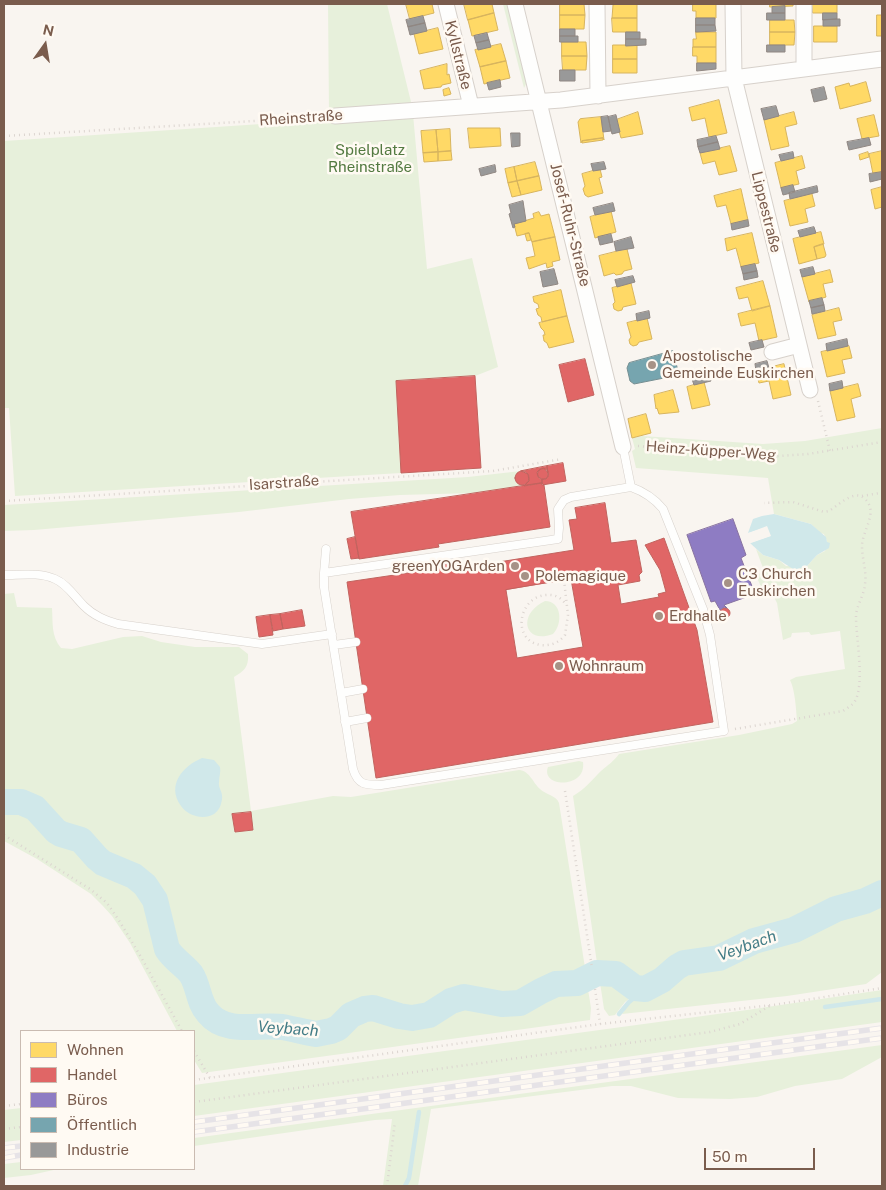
<!DOCTYPE html>
<html>
<head>
<meta charset="utf-8">
<style>
  body { margin:0 }
  #map { position:relative; width:886px; height:1190px; overflow:hidden; background:#f9f5f0; font-family:"Public Sans",sans-serif }
  canvas { display:block }
  .frame { position:absolute; inset:0; border:5px solid #7a5c4d; pointer-events:none }
  .legend { position:absolute; left:20px; top:1030px; width:175px; height:140px; box-sizing:border-box; background:#fffaf3; border:1px solid #cabbb1; margin:0; padding:6px 9px; list-style:none; font-size:15px; color:#7a5c4d }
  .legend li { display:flex; align-items:center; gap:10px; height:25px }
  .legend b { width:25px; border:1px solid #cabbb1 }
  .north { position:absolute; left:20px; top:20px; width:50px; height:50px; -webkit-text-stroke:4px #fffaf3; paint-order:stroke; rotate:13deg; font-size:14px; font-weight:700; line-height:20px; text-align:center; color:#7a5c4d }
  .north::after { content:''; display:block; margin:auto; width:18px; height:22px; background:#7a5c4d; clip-path:polygon(50% 0,100% 100%,50% 72%,0 100%) }
  .scale { position:absolute; left:704px; top:1148px; width:111px; height:22px; box-sizing:border-box; border:2px solid #7a5c4d; border-top:0; padding-left:6px; font-size:15px; line-height:18px; white-space:nowrap; color:#7a5c4d; -webkit-text-stroke:4px #fffaf3; paint-order:stroke }
</style>
</head>
<body>
<div id="map">
<canvas width="886" height="1190"></canvas>
<div class="frame"></div>
<ul class="legend">
<li><b style="height:14px;background:#ffd966"></b>Wohnen</li>
<li><b style="height:14px;background:#e06666"></b>Handel</li>
<li><b style="height:14px;background:#8e7cc3"></b>Büros</li>
<li><b style="height:14px;background:#76a5af"></b>Öffentlich</li>
<li><b style="height:14px;background:#999"></b>Industrie</li>
</ul>
<div class="north">N</div>
<div class="scale">50 m</div>
</div>
<script>
const ctx = document.querySelector('canvas').getContext('2d');
ctx.lineJoin = 'round';
function fillPath(path, color) { ctx.fillStyle = color; ctx.fill(path, 'evenodd'); }
function strokePath(path, color, width, dash) { ctx.strokeStyle = color; ctx.lineWidth = width; ctx.lineCap = dash ? 'butt' : 'round'; ctx.setLineDash(dash || []); ctx.stroke(path); }
function label(font, color, halo, rows, align = 'center') {
  ctx.font = font + ' "Public Sans",sans-serif'; ctx.lineWidth = 5; ctx.setLineDash([]); ctx.textBaseline = 'middle'; ctx.strokeStyle = halo; ctx.fillStyle = color; for (const [text, x, y, turn = 0] of rows) {
    ctx.save(); ctx.translate(x, y); ctx.rotate((+turn || 0) * Math.PI / 180); ctx.textAlign = isNaN(turn) ? turn : align; if (halo) ctx.strokeText(text, 0, 0); ctx.fillText(text, 0, 0); ctx.restore();
  }
}
const green = new Path2D(`
  M328,4H387L412,106L329,112Z
  M503,4H508L527,82L524,88Z
  M413,114L427,269L472,258L498,367L475,376L396,381L401,473L15,496L9,408H4V141Z
  M882,428V888L871,894L838,905L801,924L782,931L752,938L724,952L711,957L679,962L649,984H640L616,970H598L573,796C585,789 592,780 601,771C608,765 614,761 619,754L739,735L792,724L797,721C796,708 795,690 790,680L796,677L845,669L840,631L811,635L809,632L792,633L791,637L783,640L777,603L774,597L763,591L757,578L763,568L756,549L763,555L779,560L786,566H807L817,555L825,551L827,542L824,534L820,533L811,524L774,514L768,478L636,468L632,451L635,449L632,438L642,436L763,444L805,441Z
  M521,471L516,476L517,483L524,486L475,493L400,495L349,499L239,512L34,530L4,531V505L468,477Z
  M14,593L17,607L52,608C53,623 51,636 61,648L72,649L123,637L142,636L161,642L195,647H239L248,654C249,667 244,671 234,677L251,811L333,796L351,797L519,770C530,771 533,783 540,789C546,795 556,795 559,803L586,974C576,981 565,978 553,982C539,987 528,1000 513,1002C496,1003 481,993 465,994C445,995 432,1014 412,1014C400,1015 389,1006 376,1005C354,1002 346,1023 327,1029C308,1036 288,1024 268,1024C256,1024 242,1028 230,1023C223,1020 207,1000 203,993C200,985 199,979 194,972C186,962 174,957 169,944C162,927 164,907 155,890C143,869 118,870 100,858C94,853 92,845 86,840C81,835 74,830 68,828C63,826 57,825 54,822C45,814 41,804 30,798C22,794 12,796 4,796V594ZM250,812L253,830L235,832L232,815Z
  M545,601C562,601 563,624 553,634C524,645 517,614 545,601Z
  M579,761L583,762C587,789 540,788 548,767Z
  M4,809C43,807 36,829 64,839L67,846L78,844C84,851 91,860 99,866C118,879 129,874 146,896C148,899 152,900 154,904C160,914 156,935 160,948C165,963 183,968 190,981C198,995 196,1019 213,1028C232,1039 256,1031 276,1033C294,1035 311,1044 328,1038C343,1034 352,1016 366,1015C382,1014 397,1025 414,1024C435,1023 444,1007 462,1004C477,1002 492,1010 507,1011C527,1012 540,996 558,990C568,987 578,988 587,983L591,1008L590,1020L202,1073L194,1060V1031H177L130,943L112,916L102,905L91,894L37,859L4,841Z
  M882,898V972L866,984L787,996L622,1014L629,1003L638,996L660,986L679,970L687,966L720,962L762,941L801,931L845,909Z
  M604,975L619,979L637,993L625,1002L615,1015L609,1016L604,1009L599,976Z
  M882,990V1022L194,1116V1085L747,1010Z
  M882,1045V1057L842,1079L795,1086L757,1097L730,1099L678,1098L631,1086H612L431,1109L418,1186H383L392,1119L375,1120L194,1146V1138Z
  M21,1108V1140L4,1142V1110Z
  M21,1162V1169H58L31,1175L4,1178V1164Z`);
const water = new Path2D(`
  M774,514L811,524L826,537L827,542L830,543L829,548L817,555L807,566L798,569H793L779,560L763,555L750,543L770,536L767,527L748,533L753,519L762,516Z
  M202,758L214,760L220,767C221,772 219,777 219,782C218,790 225,792 221,804C216,822 191,820 181,806C166,785 183,766 202,758Z`);
const pier = new Path2D(`
  M767,526L771,536L748,544L749,541L767,534L766,530L749,536L746,534Z`);
const homes = new Path2D(`
  M406,4H432L434,13L410,19Z
  M464,4H492L494,13L468,20Z
  M560,4H584L585,15H560Z
  M637,4V18H612L613,5Z
  M693,4H716V18H696V11H693Z
  M770,4H793V6L770,7Z
  M812,4H837V13H813Z
  M494,13L498,30L472,36L468,20Z
  M560,15H585L584,29H560Z
  M877,15H882V36H877Z
  M612,18H637V32H613Z
  M770,20H794L795,32H770Z
  M814,26H837V42H814Z
  M438,28L443,49L419,54L414,34Z
  M696,32H716V47H693V39H696Z
  M770,32H795L794,45H770Z
  M562,42H586L587,56H562Z
  M501,44L506,61L480,67L475,50Z
  M613,45H637V59H613Z
  M693,47H716V63H697V56H693Z
  M562,56H587L586,70H563Z
  M613,59H637V73H613Z
  M506,61L510,78L484,84L480,67Z
  M447,64V75L449,74L451,83L442,85L441,87L424,89L420,71Z
  M866,82L871,101L840,109L835,87L849,83L850,86Z
  M449,88L451,94L444,96L443,90Z
  M719,100L727,133L709,137L705,118L692,121L689,108Z
  M638,112L643,134L621,138L616,120Z
  M794,112L797,124L785,127L789,146L771,150L764,120Z
  M874,115L879,136L862,139L857,119Z
  M601,117L604,140L603,138L582,141L581,143L578,122L580,119Z
  M468,128H500L501,146L470,148Z
  M450,129L451,151L438,152L436,130Z
  M436,130L438,152L423,153L421,131Z
  M603,138V140L582,143V141Z
  M730,146L737,171L719,175L715,161L703,164L700,153Z
  M451,151L452,160L438,161V152Z
  M882,151V172L873,174L869,154Z
  M438,152V161L424,162L423,153Z
  M868,152L869,157L860,160L859,155Z
  M802,156L805,168L796,171L799,184L781,188L775,163Z
  M535,162L539,176L517,181L514,167Z
  M514,167L517,181L508,183L505,169Z
  M600,169L602,177L599,178L603,193L588,197L585,195L583,189L585,186L582,174Z
  M539,176L542,190L521,195L517,181Z
  M517,181L521,195L512,197L508,183Z
  M882,187V207L875,209L871,190Z
  M741,189L748,220L731,224L726,205L717,207L714,196Z
  M812,194L815,206L805,209L808,222L790,226L784,201Z
  M611,211L616,232L595,238L590,217Z
  M539,212L541,216L549,214L555,237L532,242L529,233L517,236L514,224L534,218L533,214Z
  M821,232L824,244L814,247L817,259L799,264L793,239Z
  M529,233L531,240L527,241L525,234Z
  M752,233L759,263L741,267L736,248L727,251L725,239Z
  M555,237L560,260L552,262L553,266L547,268L546,263L529,269L526,258L535,256L532,242Z
  M823,244L826,255L825,257L817,259L814,247Z
  M627,249L632,269L624,271L622,274L616,275L614,273L604,276L599,256Z
  M830,270L833,282L823,284L826,297L809,302L802,277Z
  M763,281L770,306L752,311L748,297L739,299L736,288Z
  M631,283L636,304L623,307L622,310L618,311L614,309L613,304L615,302L612,288Z
  M561,290L567,316L542,322L541,317L538,315L536,309L539,308L538,304L534,302L533,297Z
  M770,306L777,337L759,341L755,323L741,326L738,314Z
  M839,308L842,320L833,322L836,335L818,339L812,315Z
  M567,316L574,342L549,348L547,343L544,341L543,335H545L544,331L541,328L539,323Z
  M647,318L652,339L639,342L637,345L633,346L630,344L629,340L631,337L627,323Z
  M849,346L852,358L842,360L845,373L827,377L821,352Z
  M784,364L791,395L773,399L769,381L759,383L756,371Z
  M704,382L710,405L692,409L687,387Z
  M858,384L861,396L851,399L855,417L837,421L830,391Z
  M673,390L679,412L659,414L657,408L656,409L654,395Z
  M646,414L651,433L632,438L628,419Z`);
const shops = new Path2D(`
  M585,359L594,395L568,402L559,365Z
  M475,376L481,468L401,473L396,381Z
  M563,463L566,481L542,485V479H546L548,476L547,466Z
  M547,466L548,473L544,468L539,470L537,472L538,477L542,479V483L524,486L529,481L528,474L521,471Z
  M537.5 474a5.5 5.5 0 1 1 11 0a5.5 5.5 0 1 1-11 0Z
  M515 478a7 7 0 1 1 14 0a7 7 0 1 1-14 0Z
  M542,483L544,485L550,527L438,544L439,547L359,559L351,512Z
  M605,503L611,543L636,540L642,572L639,575L640,581L618,585L621,604L659,597L658,594L666,592L660,570L645,545L664,538L697,630L713,722L376,778L347,582L442,568L441,565L448,564L449,566L460,564L461,568L574,550L569,520L577,519L575,508ZM571,579L583,647L517,658L506,590Z
  M355,537L359,558L351,559L347,539Z
  M720 613a5 5 0 1 1 10 0a5 5 0 1 1-10 0Z
  M302,610L305,626L283,629L280,614Z
  M280,614L283,629L273,631L270,615Z
  M270,615L273,635L259,637L256,617Z
  M251,812L253,830L235,832L232,814Z`);
const offices = new Path2D(`
  M733,519L746,555L741,558L755,594L724,605L727,608L724,607L720,610L715,601L711,602L687,535Z`);
const public = new Path2D(`
  M673,351L679,375L634,384L630,381L627,368L629,363Z`);
const industry = new Path2D(`
  M785,6V13H772V7Z
  M767,13H785V20H767Z
  M823,13H837V19L823,20Z
  M423,16L425,23L408,27L406,20Z
  M696,18H715V25H696Z
  M837,19H840V26H823V20Z
  M425,23L427,31L410,35L408,27Z
  M696,25H715L716,31L696,32Z
  M560,29H575V36H560Z
  M626,32H640V39H626Z
  M487,33L489,40L476,43L474,36Z
  M560,36H578V42H560Z
  M626,39H646V45L626,46Z
  M489,40L491,47L478,50L476,43Z
  M767,45H785V52H767Z
  M697,63H716V69L697,71Z
  M560,70H575V81H560Z
  M500,80L501,87L489,90L487,83Z
  M824,87L827,99L814,102L811,90Z
  M776,106L779,116L764,120L761,109Z
  M616,115L620,132L612,134L608,117Z
  M608,116L611,131L603,132L601,117Z
  M511,133H520V146L512,147Z
  M716,136L718,142L698,147L697,140Z
  M869,138L871,145L849,150L847,142Z
  M718,142L720,149L700,153L698,147Z
  M793,152L794,158L781,161L779,155Z
  M604,162L606,169L593,171L591,164Z
  M495,165L496,172L481,176L479,169Z
  M882,172V179L870,182L869,174Z
  M793,185L795,192L783,195L781,188Z
  M817,186L818,192L790,199L789,193Z
  M523,201L526,221L514,224L515,227L513,228L509,214L511,213L509,205Z
  M613,203L615,211L595,215L593,208Z
  M748,220L749,226L732,230L731,224Z
  M814,227L816,233L800,237L798,231Z
  M611,234L613,242L600,245L598,237Z
  M631,237L634,248L616,251L614,242Z
  M755,264L757,271L743,274L741,267Z
  M813,267L815,274L802,277L800,270Z
  M554,269L558,284L543,287L540,272Z
  M757,271L758,277L744,280L743,274Z
  M633,276L635,282L617,287L615,280Z
  M822,298L824,305L811,308L809,301Z
  M824,305L825,311L812,314L811,308Z
  M649,311L650,318L637,321L636,314Z
  M847,339L848,346L827,351L826,344Z
  M762,340L764,347L751,350L749,343Z
  M767,361L769,368L756,371L755,364Z
  M709,374L711,381L694,385L692,379Z
  M842,381L843,388L830,391L829,384Z`);
const stream = new Path2D(`
  M825,1007L882,999
  M619,1014L629,1002L645,989
  M405,1186L409,1178L419,1112`);
const river = new Path2D(`
  M4,802H21L35,808L56,831L61,834L81,840L97,858L103,863L134,876L145,885L155,900L167,949C174,960 184,965 191,974C199,986 198,1002 208,1013C226,1035 258,1024 282,1027C293,1029 305,1032 316,1034L331,1031L338,1028L351,1015L365,1009L373,1008L399,1016L412,1018L429,1015L451,1001L464,997L502,1004L520,1003L541,991L556,984L577,983L597,973L616,974L635,988L645,989L662,980L677,967L684,963L719,958L754,941L794,930L836,909L865,901L882,893`);
const path = new Path2D(`
  M4,136L321,117
  M818,401L830,451
  M638,446L765,457L808,454L882,442
  M862,496L880,493
  M4,501L493,471L562,459
  M564,580L568,615L565,635C559,643 550,646 541,645C511,641 518,596 547,595C555,594 562,598 566,605
  M735,729L843,711C847,708 852,706 855,701C865,684 856,637 856,617C856,606 864,596 865,584C867,572 862,559 862,546C862,531 879,512 865,499C854,488 838,506 829,511L824,512L793,502L764,503
  M565,791L592,968
  M4,835L90,889L107,903L120,922L141,957L182,1031
  M595,989L600,1024
  M194,1051L210,1078
  M194,1080L600,1024L773,1005L882,988
  M194,1102L710,1032L740,1024L771,1005
  M4,1106L21,1104
  M4,1129L21,1127
  M387,1186L395,1122`);
const lane = new Path2D(`
  M326,549L324,573V587L353,769C358,785 365,785 381,785L724,731L710,635L703,609L663,509C654,498 645,492 631,487L623,447
  M324,573L558,539L559,528L558,509L564,500L571,497L631,487
  M4,575C21,575 39,572 55,579C67,584 74,596 84,606C94,616 105,620 118,624L262,644L332,634
  M334,645L356,642
  M341,693L363,689
  M345,722L367,718`);
const street = new Path2D(`
  M446,4L471,106
  M515,4L623,447
  M597,4L598,96
  M733,4L734,78L810,390
  M804,4V69
  M335,116L561,100L882,59
  M772,352L799,345`);
const rail = new Path2D(`
  M194,1122L882,1028
  M194,1132L882,1038
  M4,1148L21,1146
  M4,1158L21,1155`);
const markers = [
  [652,365,5,"#a69286"],
  [515,566,5,"#a69286"],
  [525,576,5,"#a69286"],
  [728,583,5,"#a69286"],
  [659,616,5,"#a69286"],
  [559,666,5,"#a69286"]
];
const streetNames = [
  ["Kyllstraße",458,55,76],
  ["Rheinstraße",301,118,-4],
  ["Lippestraße",766,212,76],
  ["Josef-Ruhr-Straße",570,225,76],
  ["Heinz-Küpper-Weg",711,451,4],
  ["Isarstraße",284,483,-4]
];
const parkNames = [
  ["Spielplatz",370,150],
  ["Rheinstraße",370,167]
];
const poiNames = [
  ["Apostolische",662,356],
  ["Gemeinde Euskirchen",662,373],
  ["greenYOGArden",505,566,"right"],
  ["C3 Church",738,574],
  ["Euskirchen",738,591],
  ["Polemagique",535,576],
  ["Erdhalle",669,616],
  ["Wohnraum",569,666]
];
const waterNames = [
  ["Veybach",747,946,-20],
  ["Veybach",288,1029,4]
];
fillPath(green, '#e7f0db');
fillPath(water, '#d0e8ea');
fillPath(pier, '#f9f5f0');
fillPath(homes, '#ffd966');
strokePath(homes, '#d7b45e', 1);
fillPath(shops, '#e06666');
strokePath(shops, '#c1635e', 1);
fillPath(offices, '#8e7cc3');
strokePath(offices, '#8872a0', 1);
fillPath(public, '#76a5af');
strokePath(public, '#778f92', 1);
fillPath(industry, '#999');
strokePath(industry, '#908782', 1);
strokePath(stream, '#d0e8ea', 4.5);
strokePath(river, '#d0e8ea', 26);
strokePath(lane, '#d7d1cb', 9);
strokePath(street, '#d7d1cb', 17);
strokePath(path, '#dcd5d0', 2.5, [1, 4]);
strokePath(lane, '#fefefd', 8);
strokePath(street, '#fefefd', 15);
strokePath(rail, '#e6e3e7', 5.5);
strokePath(rail, '#fffaf3', 4, [11]);
for (const [x, y, r, color] of markers) { const dot = new Path2D(); dot.arc(x, y, r, 0, 2 * Math.PI); ctx.fillStyle = color; ctx.fill(dot); strokePath(dot, '#fffaf3', 2); }
label('15px', '#7a5c4d', '#fffaf3', streetNames);
label('15px', '#537a41', '#fffaf3', parkNames);
label('15px', '#7a5c4d', '#fffaf3', poiNames, 'left');
label('italic 16px', '#437c86', '#fffaf3', waterNames);
</script>
</body>
</html>
